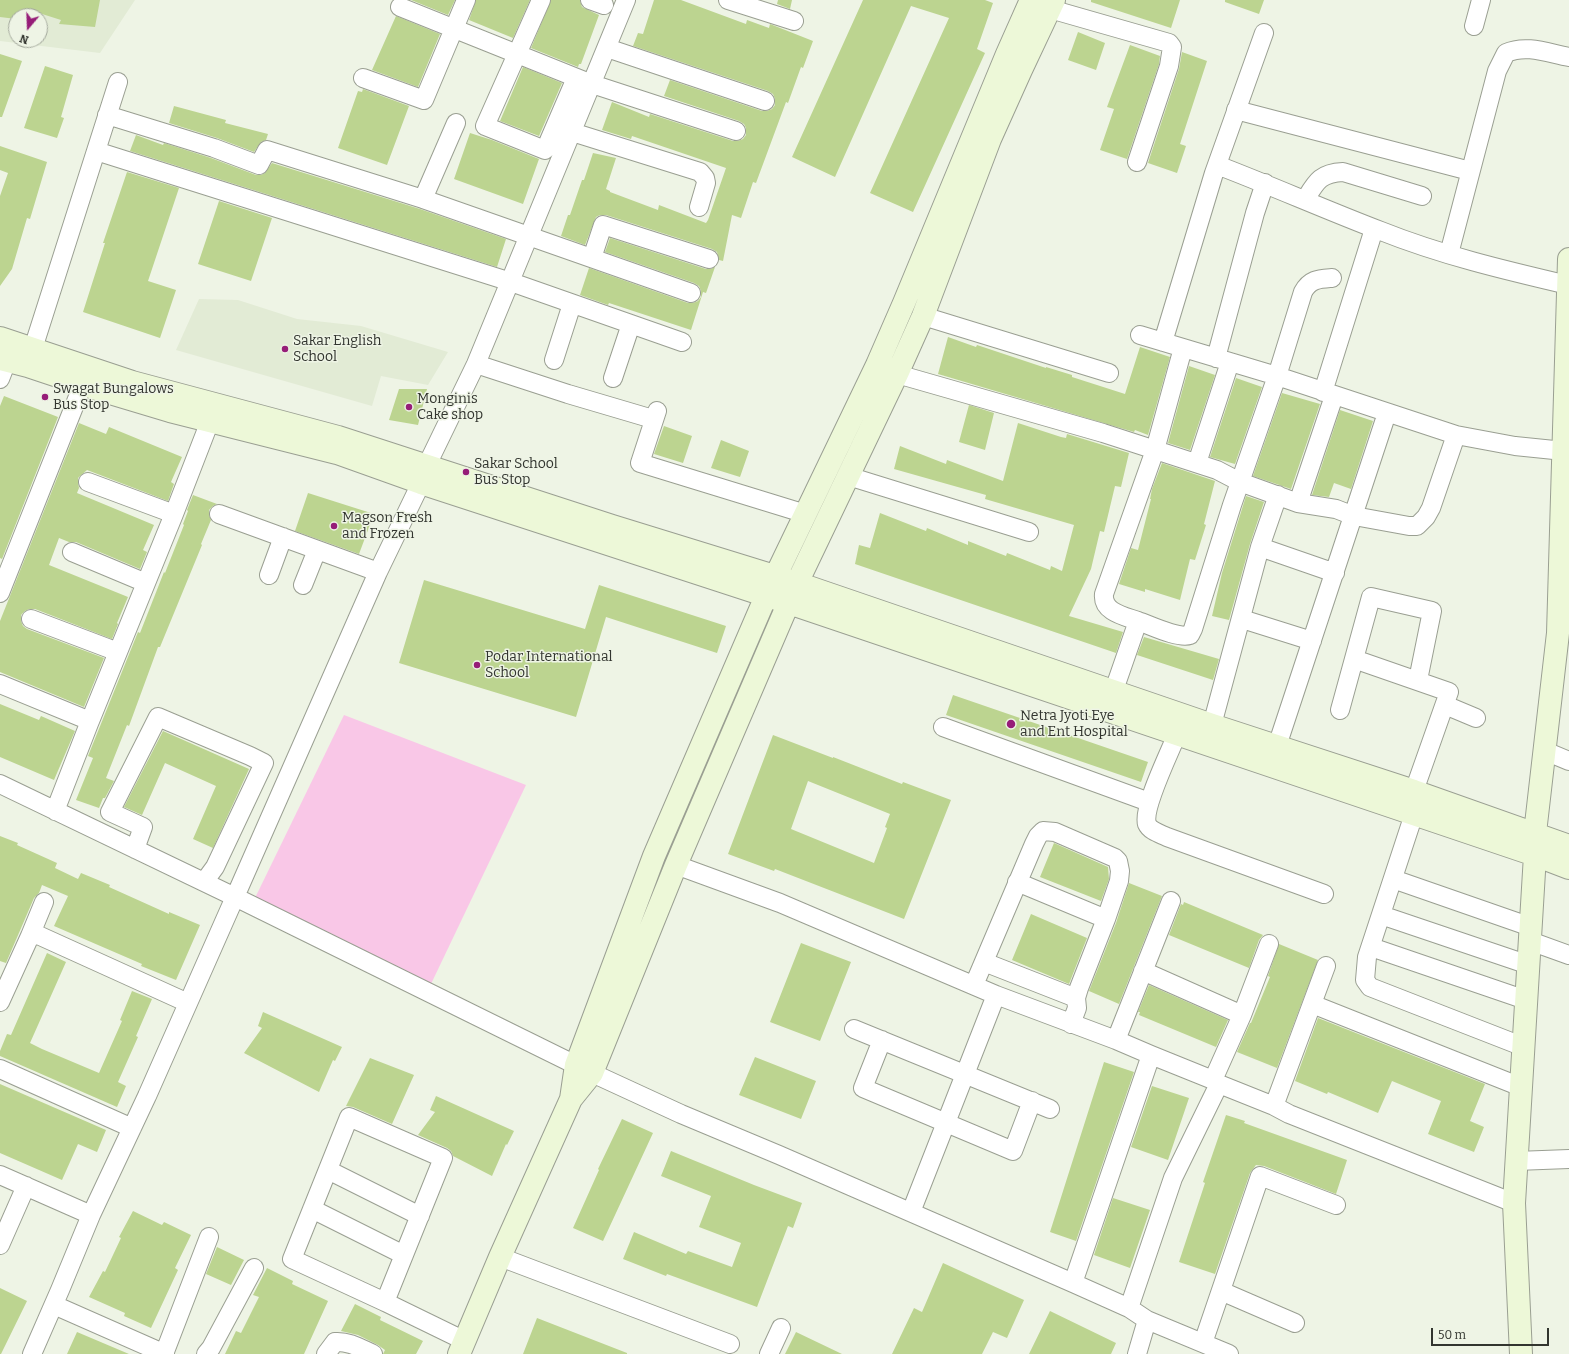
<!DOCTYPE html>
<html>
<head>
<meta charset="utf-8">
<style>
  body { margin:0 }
  #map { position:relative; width:1569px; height:1354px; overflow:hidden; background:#eef4e5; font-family:Bitter,serif }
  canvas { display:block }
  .north { position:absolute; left:8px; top:8px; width:40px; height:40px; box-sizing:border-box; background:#eef4e5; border:1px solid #a3a89c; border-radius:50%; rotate:199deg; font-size:11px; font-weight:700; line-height:16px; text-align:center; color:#32352f }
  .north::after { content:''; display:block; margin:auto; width:14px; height:18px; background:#961d78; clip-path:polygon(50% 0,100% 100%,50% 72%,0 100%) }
  .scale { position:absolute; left:1431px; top:1328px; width:118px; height:18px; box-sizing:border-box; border:2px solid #32352f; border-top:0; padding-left:5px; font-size:12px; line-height:14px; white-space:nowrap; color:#32352f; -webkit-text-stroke:3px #eef4e5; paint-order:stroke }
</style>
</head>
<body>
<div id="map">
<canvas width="1569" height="1354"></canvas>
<div class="north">N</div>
<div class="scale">50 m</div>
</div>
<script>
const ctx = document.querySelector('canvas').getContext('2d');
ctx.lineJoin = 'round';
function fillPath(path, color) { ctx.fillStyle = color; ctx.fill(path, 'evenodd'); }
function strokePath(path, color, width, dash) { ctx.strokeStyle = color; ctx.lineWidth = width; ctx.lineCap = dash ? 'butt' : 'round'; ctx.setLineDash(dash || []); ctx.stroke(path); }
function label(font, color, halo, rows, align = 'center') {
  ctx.font = font + ' Bitter,serif'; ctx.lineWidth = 3; ctx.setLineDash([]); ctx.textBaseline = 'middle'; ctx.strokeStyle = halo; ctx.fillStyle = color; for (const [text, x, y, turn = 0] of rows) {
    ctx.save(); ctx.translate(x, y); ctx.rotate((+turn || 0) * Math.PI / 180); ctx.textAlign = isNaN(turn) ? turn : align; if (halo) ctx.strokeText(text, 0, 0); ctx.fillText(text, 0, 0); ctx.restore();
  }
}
const built = new Path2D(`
  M0,0H135L100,53L0,41ZM16,16H40V40H16Z
  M199,299L238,300L297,319L361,326L448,352L428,385L381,376L372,406L176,350Z`);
const green = new Path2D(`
  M344,715L526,785L431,984L255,898Z`);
const building = new Path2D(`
  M0,0H100L95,27L59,24L61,20L39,13L38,16H16V19L0,17Z
  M411,0H455L448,15Z
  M476,0H530L513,38L469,20Z
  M551,0H580L582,7L599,15L581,64H579L578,67L531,48Z
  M654,0H681L746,24L747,20L769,28L770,24L813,41L803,68L801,67L788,103L786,102L756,183L753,182L741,218L732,215L723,261L719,260L717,252L712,249L606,215H600L596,217L585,245L561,236L568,215H570L582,180H584L593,153L616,158L606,189L610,191V192L658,210L659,205L706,223L708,220L726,168L632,136L631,139L602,130L612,102L649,117L650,114L733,141H738L743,139L746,135V128L744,124L739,121L664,96L670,80L762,111H767L772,109L775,105V99L773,94L768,91L633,46L638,33L643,34Z
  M778,0H792L790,9L777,4Z
  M863,0H985L993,3L977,49L985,53L913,212L870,193L949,18L911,6L835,177L792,157Z
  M1091,0H1180L1171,28L1091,2Z
  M1225,0H1264L1259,14L1225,2Z
  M396,16L440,34L418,87L372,70Z
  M1078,32L1105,43L1096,70L1068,60Z
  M1130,45L1160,56L1159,64L1127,159L1100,150L1114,109L1107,107Z
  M1182,52L1207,61L1180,144L1186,146L1177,173L1148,163L1179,69Z
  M0,54L22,61L2,117H0Z
  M45,66L73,75L61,117L64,118L57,138L24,128Z
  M523,67L562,83L539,136L500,121Z
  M363,89L409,106L387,165L338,148L358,91L362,92Z
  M174,106L226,120L225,123L268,134L266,140L261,142L254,152L217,138L169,123Z
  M470,133L492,140L539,159L523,204L454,179Z
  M136,135L163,145L164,143L211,158L256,175H261L265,173L272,163L420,209L506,239L497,267L130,151Z
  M0,146L47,162L30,219L27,218L12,269L0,286V196L8,173L0,170Z
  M127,172L179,188L148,281L176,290L160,338L83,312L105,243H103Z
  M219,201L272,218L251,281L198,264Z
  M610,238L706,269H711L715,267L706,293L703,292L691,330L609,303L608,305L580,295L589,268L688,303H693L698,301L701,297V291L699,286L694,283L605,252Z
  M948,337L976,347L977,345L1046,368V367L1072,375V377L1125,394L1140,347L1170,357L1148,435L1135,430L1134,432L938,374Z
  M1189,366L1215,375L1190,450L1168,443Z
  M1236,378L1262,387L1235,464L1210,457Z
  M399,389H427L418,425L389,420Z
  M1282,393L1320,404L1291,489L1253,476Z
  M4,396L58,417L2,559L0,558V406Z
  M969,405L994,413L985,450L959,442Z
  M1340,410L1373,421L1351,489L1334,483L1329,497L1312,495Z
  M79,423L106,434L109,427L182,457L171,482L174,484L168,501L87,470L78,478V483L79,488L77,493L154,525L143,550L147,552L140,569L76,542H69L59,538L49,565L128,597L117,623L118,624L112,639L35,609H29L25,611L21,615V621L23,626L27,629L104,658L84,707L0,672V621Z
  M1018,423L1061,437L1066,438L1067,434L1129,453L1121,487L1115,486L1104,532L1100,531L1091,569L1069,616L1123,632L1116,653L855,564L859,545L870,548L880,513L926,531L927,528L968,545V541L1006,556L1007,553L1050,570L1051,566L1062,571L1074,525L985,499L986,495L894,469L900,446L946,464L947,460L1003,481Z
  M664,426L692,436L683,463L654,454Z
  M721,440L749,451L740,477L711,468Z
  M1162,463L1215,481L1204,524L1206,525L1195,560L1190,559L1180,600L1145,589V592L1119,584L1131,548L1138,550L1151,499H1150L1152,489Z
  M308,493L374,514L359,554L295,531Z
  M193,495L217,504L213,506L209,510V515L211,520L201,544L202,545L160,647H158L129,726L127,725L106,778L114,781L105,798H103L99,808L76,800L93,758L88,756L138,632L140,633L164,572L165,573L184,525L183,524L188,511L187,510Z
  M1246,496L1264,502L1250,544L1229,620L1212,616L1222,573Z
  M424,580L585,629L599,585L726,626L717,653L606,617L576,717L399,663Z
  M1144,637L1219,659L1213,680L1137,655Z
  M953,695L1148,762L1141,782L946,715Z
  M0,704L39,720L41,716L75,731L54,780L0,757Z
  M163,731L249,769L213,848L193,839L216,786L165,763L142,815L124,807Z
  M773,735L833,758V757L902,784L903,782L951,800L904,919L775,869L774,871L728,854ZM808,781L890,814L885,827L887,828L874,863L791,829Z
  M0,836L18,843L17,845L57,863L55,868L78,879L81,873L110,885L109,887L169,914V912L200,925L176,980L141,966L142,964L54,926L68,896L42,885L39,893L34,898L6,963L0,961Z
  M1054,843L1108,867L1109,879L1101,901L1040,877Z
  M1129,883L1162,896L1119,1004L1089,991L1116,923Z
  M1184,902L1263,935L1259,940L1249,968L1169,935L1181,904L1183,905Z
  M1031,914L1087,938L1069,984L1012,960Z
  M801,943L851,962L820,1041L770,1022Z
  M1279,944L1318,960L1277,1068L1237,1052L1250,1023H1251L1270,977L1268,976Z
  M47,953L66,962L30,1043L42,1049L99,1073L122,1021L120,1020L132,991L152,999L136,1036L138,1037L118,1082L126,1086L117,1107L0,1056V1051L7,1034L11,1035Z
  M1149,985L1228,1020L1216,1047L1139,1015L1140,1012H1138Z
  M263,1012L342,1047L335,1061L333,1060L319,1092L244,1053L262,1028L258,1026Z
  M1318,1018L1485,1084L1470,1121L1484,1127L1474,1152L1428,1134L1441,1101L1392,1081L1378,1113L1328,1092L1327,1094L1295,1081Z
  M755,1057L816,1081L801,1119L739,1095Z
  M370,1058L414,1075L392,1124L353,1107L346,1106Z
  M1104,1062L1134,1072L1076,1241L1050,1232Z
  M0,1084L106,1130L97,1152L78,1144L62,1180L0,1153Z
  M1152,1086L1189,1098L1168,1160L1131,1147Z
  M436,1096L514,1131L507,1145L506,1144L492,1176L453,1156L451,1151L447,1148L418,1135L435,1112L430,1110Z
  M1226,1115L1245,1121L1244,1123L1347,1160L1336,1194L1264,1166L1256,1165L1250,1173L1215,1274L1179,1262L1205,1183L1203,1182Z
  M622,1119L653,1133L603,1241L573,1228L599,1170L598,1169Z
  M671,1151L754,1185L802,1203L793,1228L788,1226L757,1307L667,1274L666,1276L623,1259L634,1232L686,1254L688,1251L732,1267L741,1243L699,1227L711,1196L661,1176Z
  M1113,1198L1150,1210L1130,1268L1094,1255Z
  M133,1211L162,1225L164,1222L191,1235L175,1268L178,1270L151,1328L124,1316L125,1313L89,1297L103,1271L105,1272L121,1238L119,1237Z
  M217,1247L244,1260L231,1285L206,1274Z
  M943,1263L1024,1300L1007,1338L993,1332L982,1354H892L914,1308L922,1312Z
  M267,1268L293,1281L292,1284L328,1301L304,1354H225L236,1331L241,1333L259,1297L253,1295Z
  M0,1288L27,1301L1,1354H0Z
  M355,1304L381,1317L380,1320L423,1341L416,1354H383L385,1350L378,1345L358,1335L341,1331Z
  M1050,1311L1116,1343L1111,1354H1029Z
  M537,1318L627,1353V1354H523Z
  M77,1332L129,1354H67Z
  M796,1332L842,1354H785Z`);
const street = new Path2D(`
  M541,0L485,126L545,150L576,78
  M590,0L604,5
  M626,0L476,364L427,465L421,483L378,572L235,897L592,1073L681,1114L779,1155L1073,1283L1129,1308L1147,1320L1229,1354
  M728,0L794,21
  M400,7L592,84L736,131
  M1050,9L1169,43L1172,47L1169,66L1137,162
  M1474,26L1481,0
  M607,48L765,101
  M363,78L424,100L466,0
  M1236,110L1470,171
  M107,115L214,148L259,165L267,150L423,199L691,293
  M572,132L700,172L705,178L706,183L699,207
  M96,151L511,282L682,342
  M1217,165C1272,186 1326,210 1381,231C1441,255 1504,270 1568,285
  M423,199L456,123
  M1305,200C1316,182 1320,173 1343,172L1422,196
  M1449,254L1497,71L1506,53C1526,44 1548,53 1569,57
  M592,258L603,225L709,259
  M923,316L1109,373
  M1140,335L1277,376L1456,435L1515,446L1564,451
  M1163,342L1214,173L1264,33
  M1216,358L1255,213L1265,183
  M554,360L572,304
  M29,361L118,82
  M476,364L568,394L646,417
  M897,374L1103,433L1217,470L1240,482L1298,503L1336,509L1354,516L1409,526H1417L1426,517L1431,508L1456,435
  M613,378L631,324
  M0,379L7,361
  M1323,392L1374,229
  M657,411L640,463L806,514
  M1197,463L1230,362
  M848,476L1029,532
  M88,482L174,514
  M1298,503L1334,396
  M219,514L378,572
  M1260,547L1335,573
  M72,552L146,583
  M269,575L283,537
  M303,585L317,550
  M0,593L83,384
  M31,619L118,652
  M1242,619L1312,641
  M1138,621C1124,616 1102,612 1104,594L1155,450L1183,348
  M1354,659L1449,692L1414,791
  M0,684L90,721L55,811
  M1114,690L1138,621C1150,625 1178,639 1190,635L1193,629L1232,505L1277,376L1303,292C1310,279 1319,279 1332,278
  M1445,705L1476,718
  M1340,710L1371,597L1432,611L1418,680
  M90,721L174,514L210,421
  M1212,725L1260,547L1278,495
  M943,727L1149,802
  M1177,734C1170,752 1142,808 1147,824C1150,831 1161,834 1167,837L1324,894
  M1277,746L1387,413
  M1545,751L1569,761
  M0,784L235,897L147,1096L91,1215L60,1290L32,1354
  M1414,814L1367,957L1365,980L1370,987L1524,1047
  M135,849L143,827L110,812L158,717L250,756L264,763L215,867L204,882
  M676,865L780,903L996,995L1116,1040L1151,1055L1213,1080L1219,1084L1274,1106L1289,1114L1514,1203
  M1393,879L1531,927
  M1017,882L1106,919
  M1381,915L1529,965
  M30,936L44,902
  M1530,941L1569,955
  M1371,947L1526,1000
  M984,962L1076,998
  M1143,971L1242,1015
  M974,985L1034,844L1038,836L1043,831L1055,832L1115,858L1118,861L1120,871L1119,881L1106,919L1079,988L1076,998L1077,1008L1071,1024
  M0,1002L30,936L38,935L188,1003
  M1312,1004L1521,1087
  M854,1029L1050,1109
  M882,1040L863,1088L1013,1151L1032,1101
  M1116,1040L1171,901
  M0,1069L132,1128
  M1213,1080L1242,1015L1269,944
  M1274,1106L1326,966
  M1516,1161L1569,1159
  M328,1170L420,1216
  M0,1175L91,1215
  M312,1209L404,1255
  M911,1212L996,995
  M0,1245L26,1186
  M500,1257L730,1344
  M1073,1283L1151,1055
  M1221,1291L1295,1323
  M385,1302L292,1259L349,1117L443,1158L385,1302L465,1341
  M54,1305L165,1354
  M1129,1308L1173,1178L1219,1084
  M1203,1343L1260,1176L1336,1205
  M164,1354L209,1237
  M206,1354L211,1348L254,1268
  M326,1354L335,1342C349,1341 360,1348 373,1354
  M769,1354L781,1328
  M1137,1354L1147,1320`);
const secondary = new Path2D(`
  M0,338L132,382L338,437L612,526L797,583L1212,725L1414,791L1569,846
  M0,359L28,366L100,390L170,411L337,453L421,483L789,603L1535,855L1569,868
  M571,1099L576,1065L654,856L766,596L877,365L904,303L1007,54L1031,0
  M459,1354L500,1257L571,1099L592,1073L676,865L797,583L897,374L923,316L990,139L1021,70L1054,0
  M1521,1354L1514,1203L1535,855V833L1558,633L1569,259`);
const markers = [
  [285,349,4,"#961d78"],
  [45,397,4,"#961d78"],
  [409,407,4,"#961d78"],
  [466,472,4,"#961d78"],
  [334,526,4,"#961d78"],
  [477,665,4,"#961d78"],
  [1011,724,5,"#961d78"]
];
const poiNames = [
  ["Sakar English",293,341],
  ["School",293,357],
  ["Swagat Bungalows",53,389],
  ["Bus Stop",53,405],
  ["Monginis",417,399],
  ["Cake shop",417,415],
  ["Sakar School",474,464],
  ["Bus Stop",474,480],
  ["Magson Fresh",342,518],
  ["and Frozen",342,534],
  ["Podar International",485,657],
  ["School",485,673],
  ["Netra Jyoti Eye",1020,716],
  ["and Ent Hospital",1020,732]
];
fillPath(built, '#e2ebd5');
fillPath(green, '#f9c7e7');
fillPath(building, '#bcd490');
strokePath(street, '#9a9f92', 20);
strokePath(secondary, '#9a9f92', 24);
strokePath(street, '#fff', 18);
strokePath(secondary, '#edf8d8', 22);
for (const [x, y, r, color] of markers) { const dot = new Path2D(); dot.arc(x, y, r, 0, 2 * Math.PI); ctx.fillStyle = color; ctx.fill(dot); strokePath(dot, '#eef4e5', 1.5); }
label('14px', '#32352f', '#eef4e5', poiNames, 'left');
</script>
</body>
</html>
